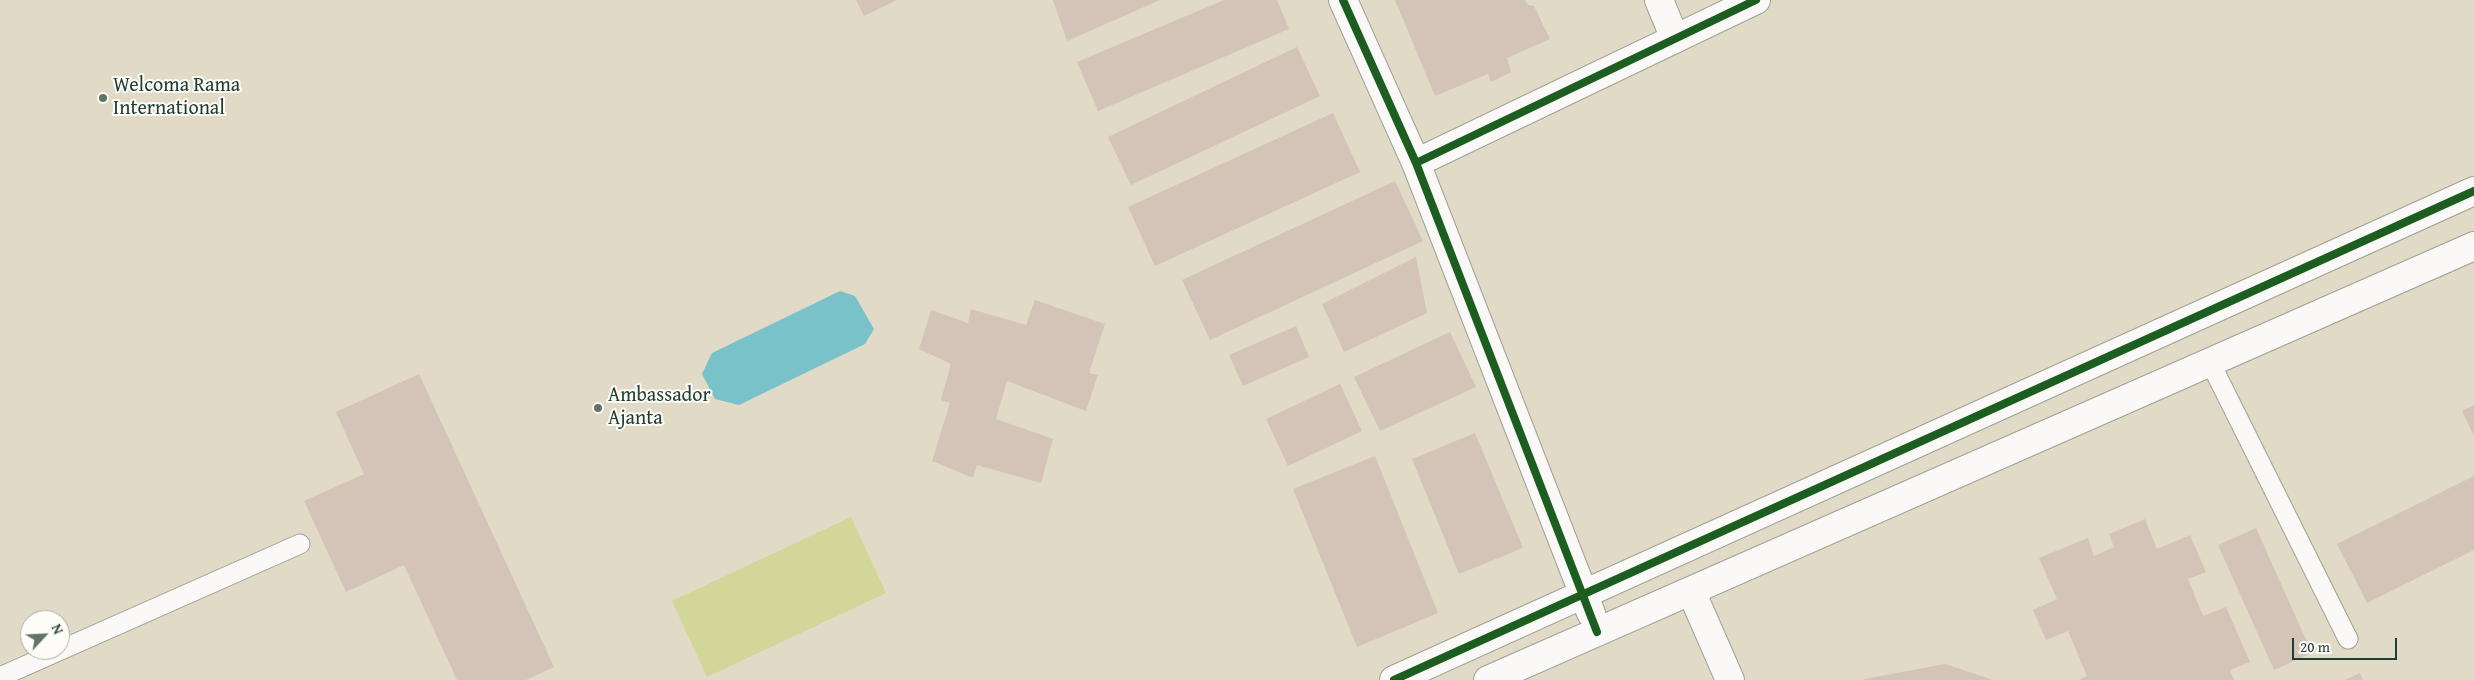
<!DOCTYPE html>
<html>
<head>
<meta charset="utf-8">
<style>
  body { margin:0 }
  #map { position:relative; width:2474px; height:680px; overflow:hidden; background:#e1dac7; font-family:"Gentium Book Plus",serif }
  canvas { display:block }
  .north { position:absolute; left:20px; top:610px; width:50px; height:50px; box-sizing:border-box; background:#fdfcf7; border:1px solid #a4b0a9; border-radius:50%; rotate:65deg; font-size:14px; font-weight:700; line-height:20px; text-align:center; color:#1f3d34 }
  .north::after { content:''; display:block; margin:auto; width:18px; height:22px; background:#637467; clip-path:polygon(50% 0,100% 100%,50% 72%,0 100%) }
  .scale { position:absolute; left:2292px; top:638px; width:105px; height:22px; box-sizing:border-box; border:2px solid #1f3d34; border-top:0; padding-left:6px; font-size:15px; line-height:18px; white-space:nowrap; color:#1f3d34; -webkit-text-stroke:4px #fdfcf7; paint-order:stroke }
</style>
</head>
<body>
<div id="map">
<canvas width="2474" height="680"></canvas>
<div class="north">N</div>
<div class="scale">20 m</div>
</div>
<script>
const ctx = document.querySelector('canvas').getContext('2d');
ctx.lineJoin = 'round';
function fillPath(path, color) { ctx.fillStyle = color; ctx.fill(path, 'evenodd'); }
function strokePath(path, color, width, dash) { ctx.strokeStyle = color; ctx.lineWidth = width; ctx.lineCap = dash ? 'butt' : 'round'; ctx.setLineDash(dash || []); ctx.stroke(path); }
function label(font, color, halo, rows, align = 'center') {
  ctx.font = font + ' "Gentium Book Plus",serif'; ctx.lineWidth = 4; ctx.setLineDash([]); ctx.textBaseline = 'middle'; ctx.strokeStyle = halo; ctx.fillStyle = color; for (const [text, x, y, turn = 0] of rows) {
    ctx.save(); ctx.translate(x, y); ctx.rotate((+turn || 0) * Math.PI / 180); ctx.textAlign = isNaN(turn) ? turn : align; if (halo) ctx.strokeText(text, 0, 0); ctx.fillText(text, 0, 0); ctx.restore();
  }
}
const green = new Path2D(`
  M851,517L886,593L707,677L672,601Z`);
const water = new Path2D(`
  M840,291L855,296L874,329L865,344L739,405L715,399L702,374L712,353Z`);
const building = new Path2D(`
  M856,0H897L864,16Z
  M1053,0H1160L1067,41Z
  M1224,0H1277L1289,29L1098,111L1077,62Z
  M1395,0H1525L1528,5L1534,6L1550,39L1507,58L1511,72L1491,82L1488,74L1435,96Z
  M1297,47L1320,96L1131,185L1108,137Z
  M1333,113L1360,172L1155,266L1128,207Z
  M1395,181L1423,241L1210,340L1182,280Z
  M1416,257L1427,313L1344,352L1322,304Z
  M1035,300L1105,324L1089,373L1098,375L1086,411L1007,381L996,419L1053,439L1041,483L977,465L973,478L932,461L950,403L941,400L951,364L919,349L931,310L968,323L971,309L1026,325Z
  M1296,326L1309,357L1243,386L1229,355Z
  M1450,332L1476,387L1380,431L1354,377Z
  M419,374L554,667L526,680H457L404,565L346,592L304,501L364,474L336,412Z
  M1340,384L1362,431L1288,466L1266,419Z
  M2474,405V436L2462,411Z
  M1475,433L1523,548L1459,574L1412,459Z
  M1375,456L1438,613L1357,647L1293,489Z
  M2474,476V550L2367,603L2337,544Z
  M2145,519L2157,549L2190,535L2206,572L2188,579L2203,616L2226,607L2250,662L2230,670L2234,680H2079L2087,676L2068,631L2046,640L2033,610L2057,599L2039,558L2088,538L2094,556L2114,547L2109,534Z
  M2256,528L2312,653L2274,670L2218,545Z
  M1945,664L1993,680H1864V679Z
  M2360,673L2363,680H2345Z`);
const service = new Path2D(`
  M2210,362L2348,639
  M0,677L300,544`);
const minor = new Path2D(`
  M1343,0L1416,163L1591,613
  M1659,0L1675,39
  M1416,163L1756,0
  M1691,591L1730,680
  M1394,680L2474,191
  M1488,680L2474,246`);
const cycleway = new Path2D(`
  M1343,0L1416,163L1597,632
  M1416,163L1756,0
  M1394,680L2474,191`);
const markers = [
  [103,98,5,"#637467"],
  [598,408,5,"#637467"]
];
const poiNames = [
  ["Welcoma Rama",113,86],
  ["International",113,109],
  ["Ambassador",608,396],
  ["Ajanta",608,419]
];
fillPath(green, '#d2d699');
fillPath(water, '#7ac2ca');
fillPath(building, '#d3c4b7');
strokePath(service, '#a0a094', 21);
strokePath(minor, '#a0a094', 30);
strokePath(service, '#faf9f7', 19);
strokePath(minor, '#faf9f7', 28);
strokePath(cycleway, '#1b5e20', 8);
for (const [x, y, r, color] of markers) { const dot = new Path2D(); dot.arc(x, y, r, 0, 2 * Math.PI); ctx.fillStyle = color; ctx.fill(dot); strokePath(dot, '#fdfcf7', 2); }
label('20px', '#1f3d34', '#fdfcf7', poiNames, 'left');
</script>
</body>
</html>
